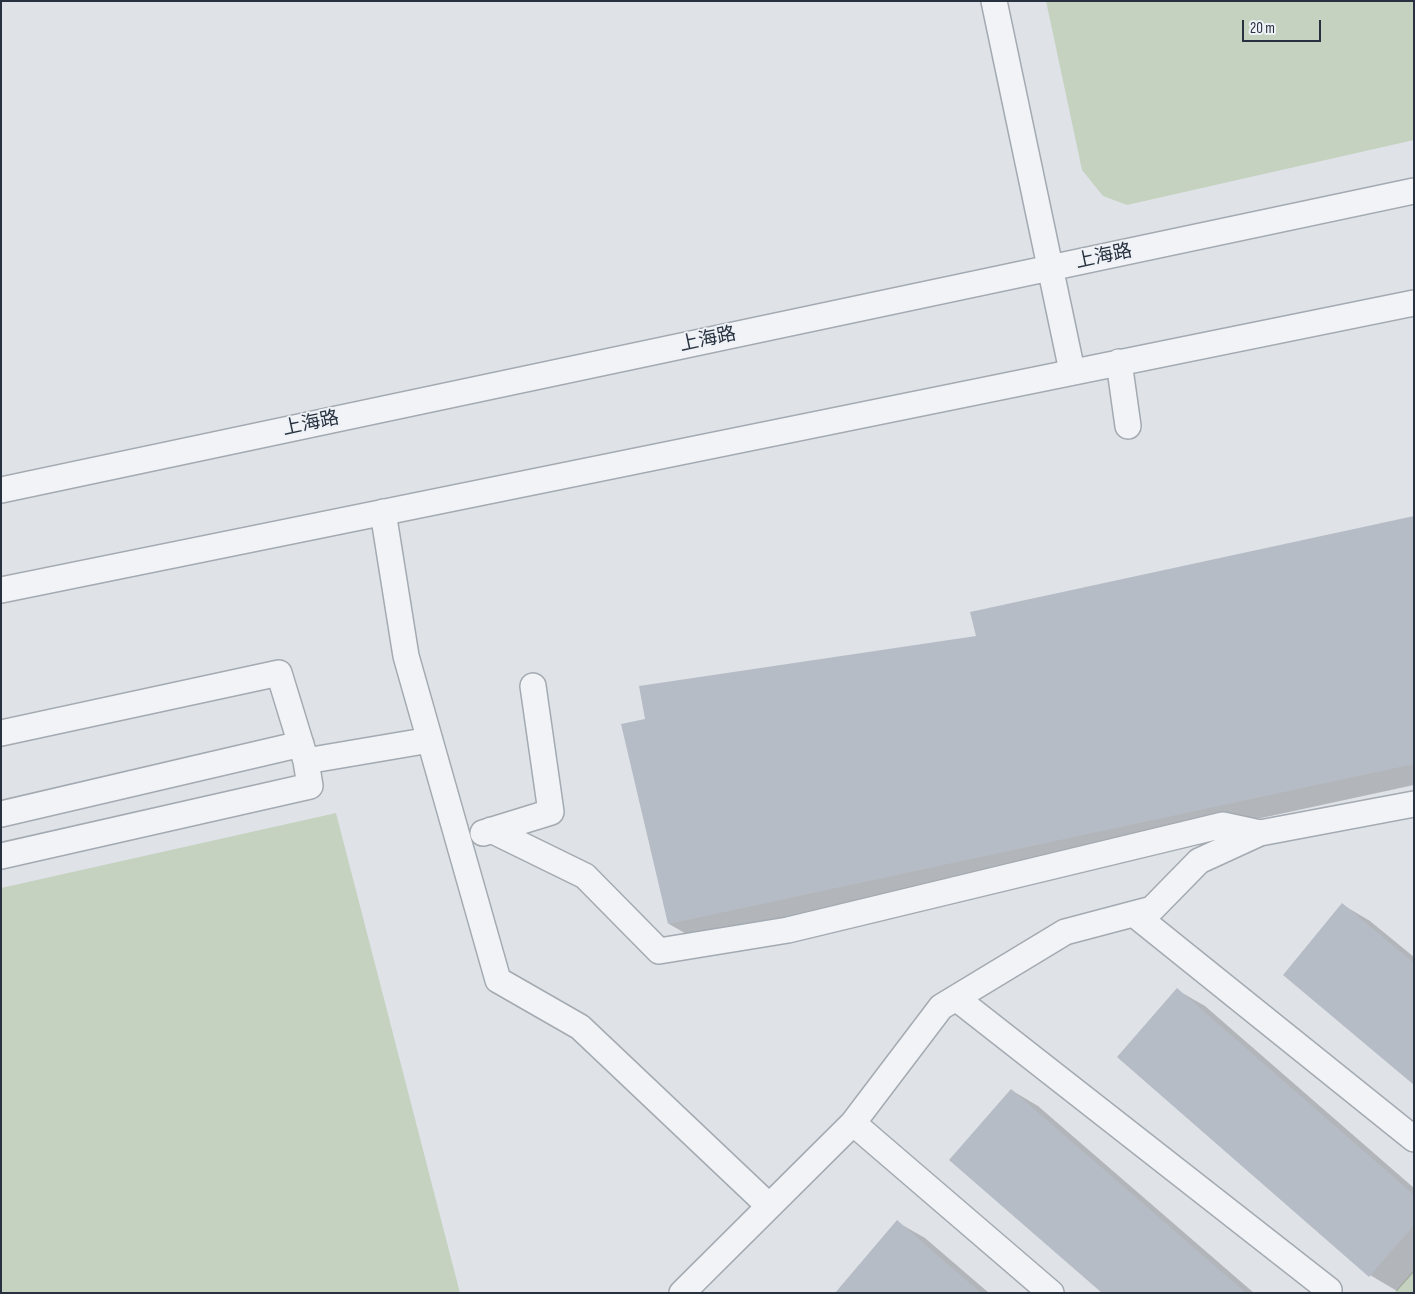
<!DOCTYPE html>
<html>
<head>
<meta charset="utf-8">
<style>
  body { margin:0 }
  #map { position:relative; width:1415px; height:1294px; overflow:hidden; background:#dfe3e8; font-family:"Sofia Sans Condensed",sans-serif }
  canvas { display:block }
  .frame { position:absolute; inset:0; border:2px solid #28313f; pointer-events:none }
  .scale { position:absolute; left:1242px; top:20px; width:79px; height:22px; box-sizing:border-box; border:2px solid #28313f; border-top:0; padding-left:6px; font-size:15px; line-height:18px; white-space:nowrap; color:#28313f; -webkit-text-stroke:4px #eef2f6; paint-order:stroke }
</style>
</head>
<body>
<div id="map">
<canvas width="1415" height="1294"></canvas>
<div class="frame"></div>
<div class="scale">20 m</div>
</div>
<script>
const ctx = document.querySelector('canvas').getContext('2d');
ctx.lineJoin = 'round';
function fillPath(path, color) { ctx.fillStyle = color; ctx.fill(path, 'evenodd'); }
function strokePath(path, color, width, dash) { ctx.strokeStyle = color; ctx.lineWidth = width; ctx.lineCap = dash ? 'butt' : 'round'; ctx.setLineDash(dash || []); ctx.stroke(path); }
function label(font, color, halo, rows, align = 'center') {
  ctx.font = font + ' "Sofia Sans Condensed","Noto Sans SC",sans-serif'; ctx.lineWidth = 4; ctx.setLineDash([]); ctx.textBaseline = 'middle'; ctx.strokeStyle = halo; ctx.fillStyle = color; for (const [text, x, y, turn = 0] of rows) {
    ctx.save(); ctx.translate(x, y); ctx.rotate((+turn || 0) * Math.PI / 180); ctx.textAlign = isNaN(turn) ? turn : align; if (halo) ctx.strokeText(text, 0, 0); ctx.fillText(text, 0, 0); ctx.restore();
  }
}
const green = new Path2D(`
  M1046,1H1414V140L1127,205L1103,196L1082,170Z
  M336,813L460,1293H1V888Z
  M1414,1270V1293H1394Z`);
const shadow = new Path2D(`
  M1414,517V785L697,940L669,924L977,637Z
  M1343,905L1370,921L1414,957V1084Z
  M1177,990L1205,1006L1414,1188V1272L1397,1291L1370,1275Z
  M1011,1090L1038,1106L1254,1293H1104Z
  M897,1222L925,1238L989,1293H837Z`);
const building = new Path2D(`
  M1414,516V764L668,924L621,724L645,719L639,686L976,636L970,612Z
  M1342,903L1414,963V1085L1283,975Z
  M1177,988L1414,1195V1225L1369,1277L1117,1057Z
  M1011,1089L1246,1293H1102L949,1160Z
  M897,1220L981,1293H835Z`);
const minor = new Path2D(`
  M994,1L1072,371
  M1119,362L1128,426
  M1,490L1414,191
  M383,512L406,656L498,980L580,1027L769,1206
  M1,590L1414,303
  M1,733L279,673L306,761L430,740
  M1,814L301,744
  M491,830L585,876L659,951L788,930L1223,825L1260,833
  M483,833L551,812L533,686
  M1,856L310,786L306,761
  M1134,914L1414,1139
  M956,998L1329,1290
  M682,1293L853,1123
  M1051,1293L853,1123L941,1007L1065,932L1152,909L1199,861L1260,833L1414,804`);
const streetNames = [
  ["上海路",1104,257,-12],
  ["上海路",708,340,-12],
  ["上海路",311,424,-12]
];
fillPath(green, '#c5d2c0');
fillPath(shadow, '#0003');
fillPath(building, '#b6bcc5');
strokePath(minor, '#a4aab2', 28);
strokePath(minor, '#f1f3f6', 25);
label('19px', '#28313f', '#eef2f6', streetNames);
</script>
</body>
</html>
